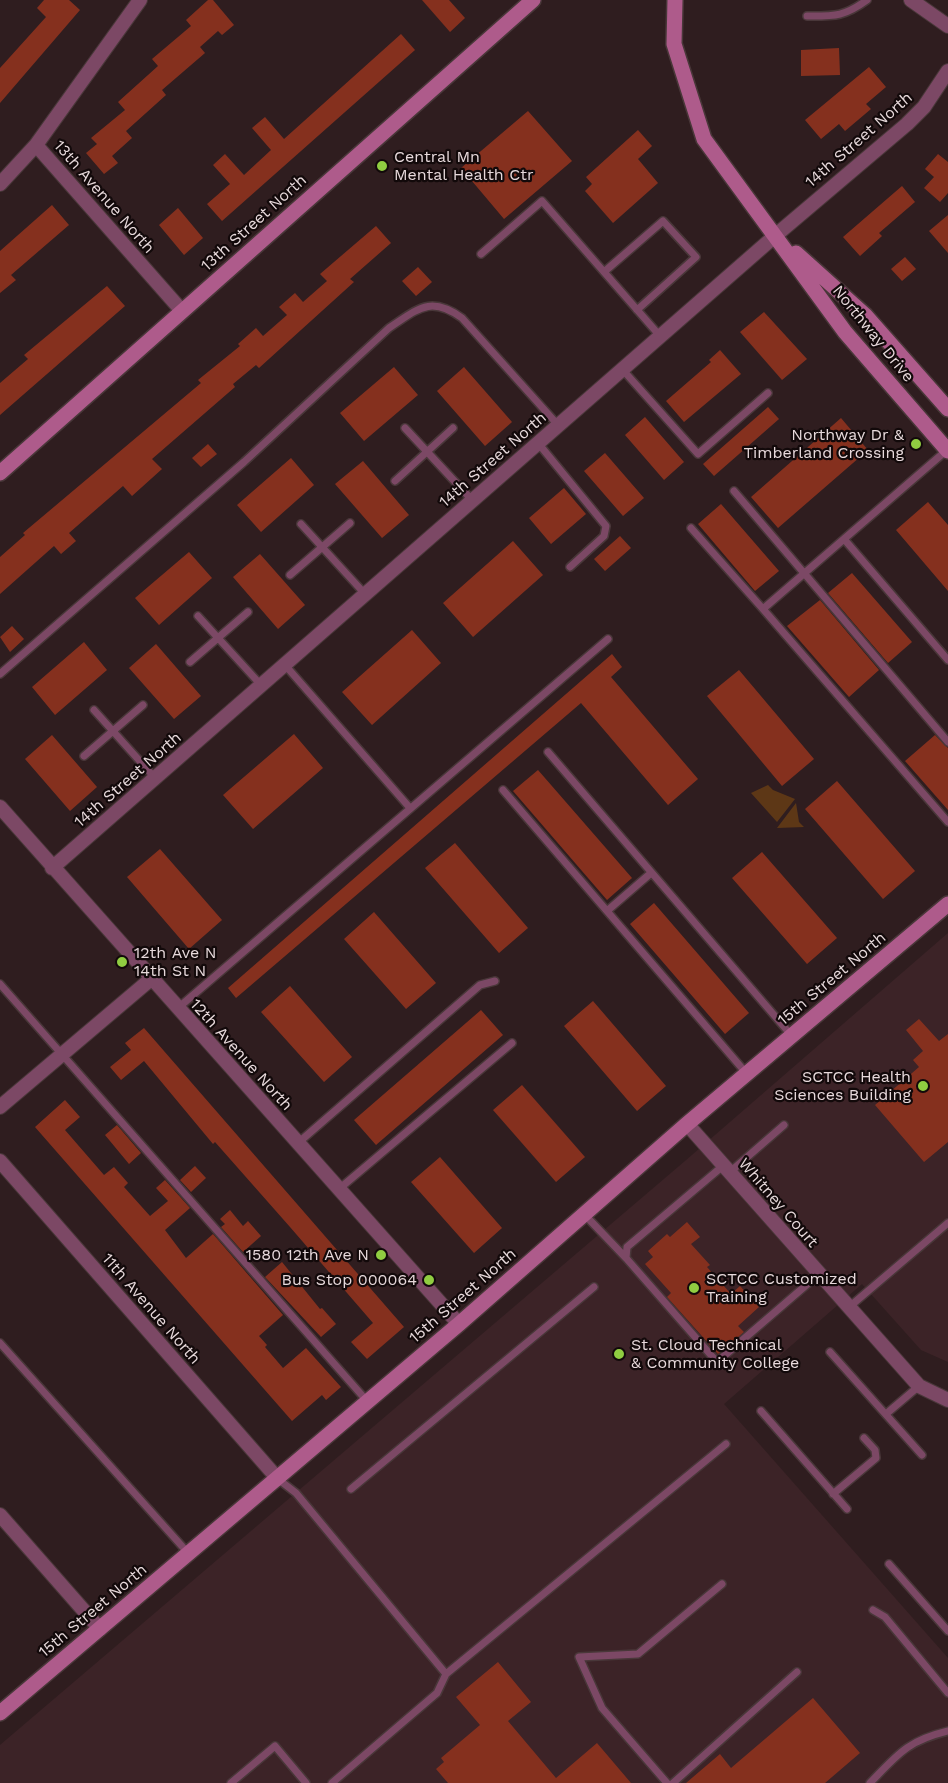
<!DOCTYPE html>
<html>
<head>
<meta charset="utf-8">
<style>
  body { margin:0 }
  canvas { display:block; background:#2f1d1f }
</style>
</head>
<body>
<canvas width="948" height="1783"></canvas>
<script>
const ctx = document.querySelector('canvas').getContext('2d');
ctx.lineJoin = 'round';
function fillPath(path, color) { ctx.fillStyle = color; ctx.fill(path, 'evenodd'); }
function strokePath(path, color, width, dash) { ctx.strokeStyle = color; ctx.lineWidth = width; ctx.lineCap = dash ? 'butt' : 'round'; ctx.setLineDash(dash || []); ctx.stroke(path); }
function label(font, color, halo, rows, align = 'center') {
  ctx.font = font + ' "Work Sans",sans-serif'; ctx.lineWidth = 4.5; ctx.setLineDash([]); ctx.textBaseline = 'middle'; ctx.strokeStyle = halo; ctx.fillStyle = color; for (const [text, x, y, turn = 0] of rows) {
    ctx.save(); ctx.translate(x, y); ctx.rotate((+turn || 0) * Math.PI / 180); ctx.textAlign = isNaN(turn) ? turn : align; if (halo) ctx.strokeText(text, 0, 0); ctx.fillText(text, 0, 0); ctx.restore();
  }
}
const built = new Path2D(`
  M948,933V1362L921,1350L862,1284L724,1404L948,1658V1783H0V1745L685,1161Z`);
const green = new Path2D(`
  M768,785L773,790L795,799L777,822L751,793Z
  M796,803L799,822L804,827L777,828Z`);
const building = new Path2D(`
  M44,0H69L80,10L0,103V68L46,17L37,8Z
  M208,0H213L234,25L222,35L218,31L200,47L205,53L162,90L166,95L126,131L132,138L112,156L118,163L104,174L86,153L97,144L91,138L125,110L118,102L158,66L152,59L191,26L186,20Z
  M422,0H449L465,18L450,32Z
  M401,34L415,50L222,221L207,204L230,184L213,165L225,154L244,175L271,150L252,128L265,117L284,139Z
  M839,48L840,75L801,76V50Z
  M869,67L886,87L866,104L871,109L845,131L839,124L821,139L805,120Z
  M528,111L572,161L504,219L461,168Z
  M638,130L652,146L638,159L658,183L613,223L585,191L592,184L586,177Z
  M938,154L948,162V193L940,202L924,188L934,177L925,169Z
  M902,186L915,202L879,233L882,236L860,256L843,237Z
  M52,205L69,225L11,275L16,280L0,293V251Z
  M178,208L203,238L184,255L159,225Z
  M948,215V253L929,231Z
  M376,226L391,243L350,279L354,282L259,368L256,365L233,384L235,387L152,459L162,469L132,496L123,486L69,533L76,541L61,554L54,546L0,594V557L25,535L23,533L201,383L198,380L240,346L238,344L256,328L263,336L287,315L279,307L295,293L303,302L327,281L320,274Z
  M905,257L916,269L902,281L891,269Z
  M418,267L432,282L416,296L402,281Z
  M107,286L125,306L0,415V383L28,359L24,355Z
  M764,312L807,359L782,380L740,332Z
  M720,350L741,374L684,422L666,401L711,362L709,360Z
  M394,367L418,395L364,441L340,413Z
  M464,367L512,422L485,446L437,391Z
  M768,407L779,419L714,476L703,464Z
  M645,417L684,462L664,480L625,435Z
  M841,418L868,450L778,528L751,497Z
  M208,444L217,454L201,467L192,458Z
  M605,453L644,498L623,516L584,471Z
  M291,458L314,485L261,532L237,505Z
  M363,461L409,515L382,538L335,484Z
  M564,488L586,514L551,544L529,518Z
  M928,502L948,525V591L896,530Z
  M721,504L779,571L755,591L698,524Z
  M620,536L631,548L605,571L594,559Z
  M513,541L543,575L473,637L443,603Z
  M189,552L212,578L159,625L135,598Z
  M260,554L305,605L278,629L233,577Z
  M852,573L912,642L888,663L828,593Z
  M820,600L879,670L849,697L787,626Z
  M12,626L24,639L10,652L0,637Z
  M412,630L441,663L372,725L342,692Z
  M84,642L107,670L55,715L32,687Z
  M156,644L201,696L174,719L129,668Z
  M612,654L622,667L611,677L698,779L668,805L581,703L236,998L228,988Z
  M739,670L814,759L782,786L707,696Z
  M294,734L323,768L253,829L223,795Z
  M52,735L97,787L70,811L25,759Z
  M935,735L948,748V810L905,761Z
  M538,770L632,878L607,900L513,791Z
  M837,781L915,871L883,899L805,809Z
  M455,843L528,928L499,953L425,868Z
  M160,849L222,920L189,949L127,877Z
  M762,852L837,938L807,964L732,878Z
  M654,903L749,1013L725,1034L630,924Z
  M374,912L436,983L406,1009L344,939Z
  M290,986L352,1057L324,1082L261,1012Z
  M593,1001L666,1086L637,1111L564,1026Z
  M481,1010L503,1035L376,1145L354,1120Z
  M919,1019L939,1041L948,1034V1142L924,1162L875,1105L919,1067L913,1060L923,1051L906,1030Z
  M144,1028L404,1327L367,1359L351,1342L373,1323L290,1227L215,1142L213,1144L144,1061L121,1080L110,1067L131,1050L125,1043Z
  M522,1085L585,1157L556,1182L493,1110Z
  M65,1100L80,1117L65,1130L104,1175L114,1167L128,1183L124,1187L150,1216L168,1201L156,1188L165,1180L190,1208L165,1230L186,1258L213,1234L283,1315L259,1336L267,1345L265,1347L283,1368L306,1348L341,1387L326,1400L322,1395L292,1421L35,1127Z
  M117,1125L141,1153L129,1164L105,1135Z
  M440,1157L502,1228L474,1253L411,1182Z
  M195,1166L206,1178L191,1192L180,1180Z
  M230,1210L243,1226L248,1221L261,1236L243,1252L221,1227L225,1224L220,1219Z
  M687,1222L700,1237L691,1244L710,1265L707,1267L731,1294L740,1286L759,1307L738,1326L744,1332L718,1354L667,1297L671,1293L645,1264L653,1257L648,1251L667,1234L670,1237Z
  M282,1262L320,1309L322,1308L336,1324L321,1337L265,1277Z
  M498,1662L531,1702L508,1721L556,1778L597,1743L631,1783H448L436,1769L444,1762L441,1758L480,1725L456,1697Z
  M813,1698L860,1753L825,1783H686L720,1754L731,1768Z`);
const lane = new Path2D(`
  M807,16C834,16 844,17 867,0
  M481,254L542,201L660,336
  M604,272L663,221L696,257L637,310
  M622,369L698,454L768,393
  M405,428L472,500
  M538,443L606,526L604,536L570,567
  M947,450L763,609L948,822
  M395,481L453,428
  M734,491L948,742
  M301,524L365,594
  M691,528L763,609
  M844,539L948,660
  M290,575L350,523
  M198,616L261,685
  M190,662L248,612
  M285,665L410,808
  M0,674L244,462L389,328C418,309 430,295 462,318L558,425
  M94,710L155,778
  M548,752L792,1036
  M84,756L143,705
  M503,790L747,1074
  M607,911L651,873
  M0,984L367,1401
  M178,1008L608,639
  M298,1143L480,985L495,981
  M724,1165L627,1247L626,1258L717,1362L818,1275
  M730,1172L784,1125
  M339,1189L512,1043
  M584,1214L626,1258
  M848,1308L948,1223
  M0,1343L189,1554
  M830,1352L922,1455
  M761,1411L847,1509
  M886,1414L919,1386
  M278,1479L296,1493L446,1674
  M351,1489L594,1287
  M833,1494L876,1458L875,1450L864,1438
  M889,1564L948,1631
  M873,1610L885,1617L948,1693
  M231,1783L275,1746L306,1783
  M332,1783L437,1693L446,1674L726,1444
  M667,1783L602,1708L579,1657L638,1654L722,1584
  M673,1783L797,1672
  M870,1783C898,1754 907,1741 948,1731`);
const street = new Path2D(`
  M911,0L948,26
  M36,145L140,0
  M0,184L36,145L182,311
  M0,807L459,1324
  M52,868L776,235L907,124L924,107L948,71
  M0,1107L151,979
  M687,1124L919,1386L948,1400
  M0,1161L278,1479
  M0,1515L100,1629`);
const secondary = new Path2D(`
  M675,0L674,44L704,139L845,332L948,451
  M796,253L865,315L948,409
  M0,473L533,0
  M0,1713L459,1324L687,1124L948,904`);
const markers = [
  [382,166,6,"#90cd41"],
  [916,444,6,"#90cd41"],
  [122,962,6,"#90cd41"],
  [923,1086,6,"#90cd41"],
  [381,1255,6,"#90cd41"],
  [429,1280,6,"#90cd41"],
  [694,1288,6,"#90cd41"],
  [619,1354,6,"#90cd41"]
];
const streetNames = [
  ["14th Street North",859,140,-41],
  ["13th Avenue North",104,197,49],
  ["13th Street North",254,223,-42],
  ["Northway Drive",873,334,51],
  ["14th Street North",493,460,-41],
  ["14th Street North",128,780,-41],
  ["15th Street North",832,979,-40],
  ["12th Avenue North",241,1055,48],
  ["Whitney Court",778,1203,49],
  ["15th Street North",463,1296,-41],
  ["11th Avenue North",151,1309,49],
  ["15th Street North",93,1611,-40]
];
const poiNames = [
  ["Central Mn",394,157],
  ["Mental Health Ctr",394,175],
  ["Northway Dr &",904,435,"right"],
  ["Timberland Crossing",904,453,"right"],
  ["12th Ave N",134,953],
  ["14th St N",134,971],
  ["SCTCC Health",911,1077,"right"],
  ["Sciences Building",911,1095,"right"],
  ["1580 12th Ave N",369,1255,"right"],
  ["SCTCC Customized",706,1279],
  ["Training",706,1297],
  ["Bus Stop 000064",417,1280,"right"],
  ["St. Cloud Technical",631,1345],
  ["& Community College",631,1363]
];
fillPath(built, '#3c2327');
fillPath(green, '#5d3716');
fillPath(building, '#85301e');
strokePath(lane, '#493739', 10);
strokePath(street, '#493739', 16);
strokePath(secondary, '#493739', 18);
strokePath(lane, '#7c4865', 7);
strokePath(street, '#7c4865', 14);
strokePath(secondary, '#ae5b8b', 15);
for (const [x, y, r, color] of markers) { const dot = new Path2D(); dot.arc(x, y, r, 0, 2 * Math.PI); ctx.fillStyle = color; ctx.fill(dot); strokePath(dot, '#12090a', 2); }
label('16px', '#e7d9db', '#12090a', streetNames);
label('16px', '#e7d9db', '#12090a', poiNames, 'left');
</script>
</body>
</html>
